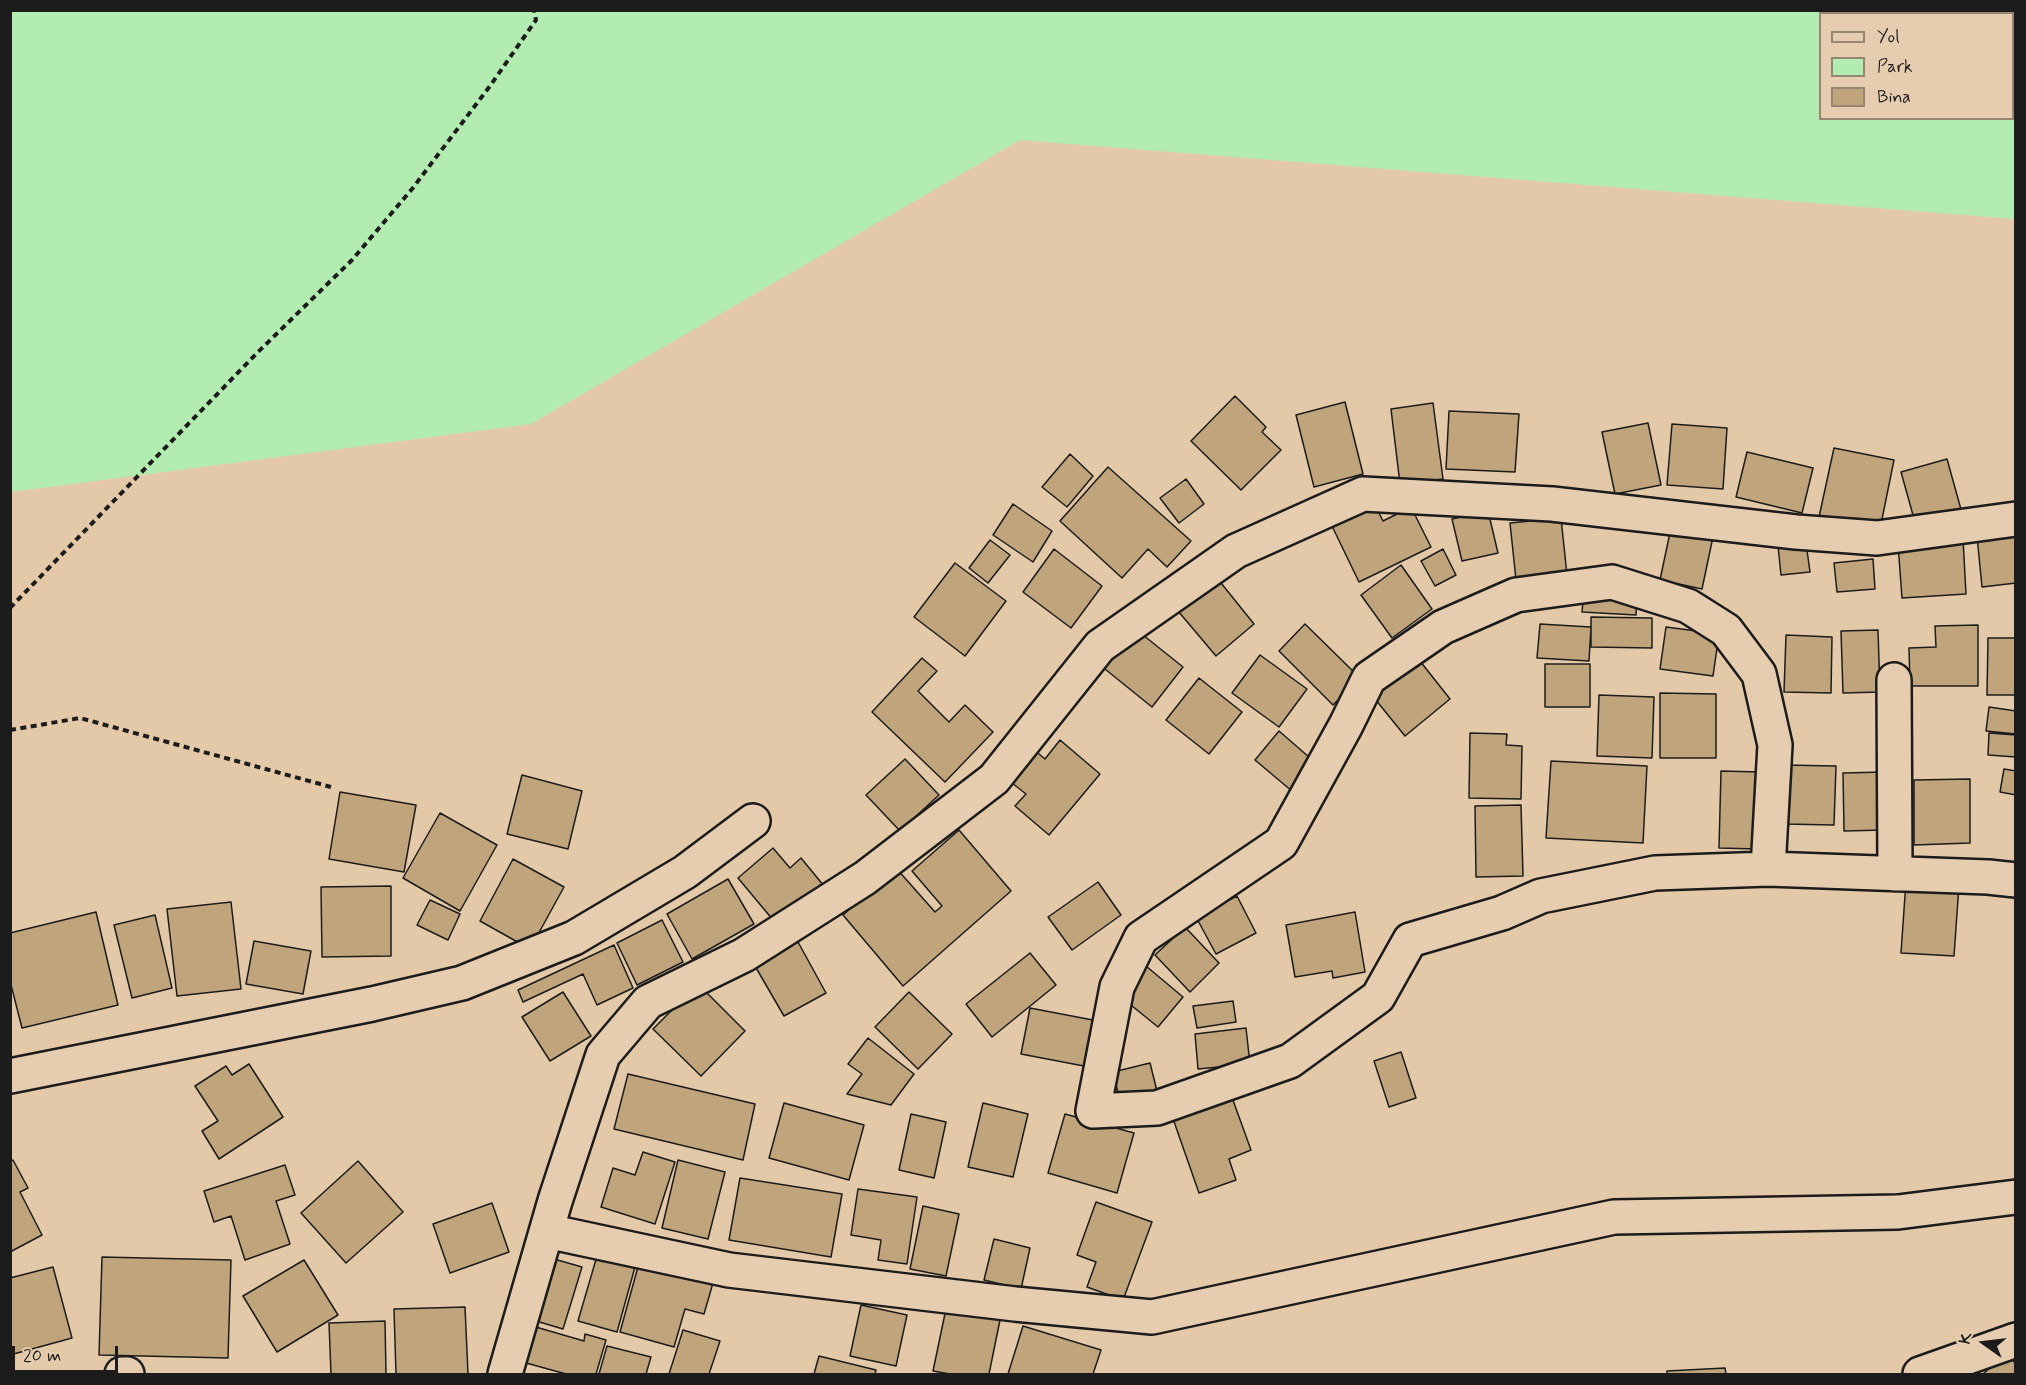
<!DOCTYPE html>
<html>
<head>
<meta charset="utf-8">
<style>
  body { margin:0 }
  #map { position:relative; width:2026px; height:1385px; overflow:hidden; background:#e4c9a8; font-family:Mynerve,sans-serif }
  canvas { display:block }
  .frame { position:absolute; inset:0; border:12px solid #1c1c1c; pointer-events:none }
  .legend { position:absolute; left:1819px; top:12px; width:195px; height:108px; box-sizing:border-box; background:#e7cdaf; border:2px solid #968674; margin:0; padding:8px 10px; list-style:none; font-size:18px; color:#1c1c1c }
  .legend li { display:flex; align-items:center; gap:12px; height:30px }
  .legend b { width:30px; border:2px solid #968674 }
  .north { position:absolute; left:1954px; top:1313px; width:60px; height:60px; -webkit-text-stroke:4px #e7cdaf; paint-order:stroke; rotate:284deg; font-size:16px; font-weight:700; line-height:24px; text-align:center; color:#1c1c1c }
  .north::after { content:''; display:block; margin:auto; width:21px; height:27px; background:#1c1c1c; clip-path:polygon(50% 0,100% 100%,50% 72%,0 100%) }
  .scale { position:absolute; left:12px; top:1346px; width:106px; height:27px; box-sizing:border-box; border:3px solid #1c1c1c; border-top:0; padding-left:8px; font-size:18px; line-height:21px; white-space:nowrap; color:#1c1c1c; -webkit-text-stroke:4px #e7cdaf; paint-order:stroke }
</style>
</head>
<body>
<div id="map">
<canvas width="2026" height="1385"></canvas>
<div class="frame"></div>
<ul class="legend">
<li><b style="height:8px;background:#e7cdaf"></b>Yol</li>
<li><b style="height:16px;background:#b2ecb0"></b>Park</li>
<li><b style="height:16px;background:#bfa47c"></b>Bina</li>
</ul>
<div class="north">K</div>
<div class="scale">20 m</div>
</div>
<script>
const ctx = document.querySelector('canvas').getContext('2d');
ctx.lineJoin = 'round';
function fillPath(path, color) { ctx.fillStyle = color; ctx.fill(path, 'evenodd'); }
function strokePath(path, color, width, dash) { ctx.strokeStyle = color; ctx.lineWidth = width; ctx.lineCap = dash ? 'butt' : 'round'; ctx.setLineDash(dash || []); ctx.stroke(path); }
const green = new Path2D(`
  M10,11H2015V219L1020,140L531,424L11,492ZM1820,14H2012V118H1820Z`);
const building = new Path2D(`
  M1235,396L1266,427L1262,432L1281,450L1241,490L1191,441Z
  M1345,402L1363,474L1314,487L1296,415Z
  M1433,403L1443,479L1400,484L1391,409Z
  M1449,411L1519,414L1515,472L1446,469Z
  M1648,423L1661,485L1615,494L1602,432Z
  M1672,424L1727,428L1723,489L1667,485Z
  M1834,448L1894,460L1880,529L1819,517Z
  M1747,452L1813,468L1802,513L1736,497Z
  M1070,454L1093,476L1067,507L1042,487Z
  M1947,459L1962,513L1916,526L1901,472Z
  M1108,467L1191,541L1167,567L1148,549L1122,578L1060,521Z
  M1186,479L1204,504L1179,523L1160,498Z
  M1374,503L1383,521L1411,507L1431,547L1359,582L1331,524Z
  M1013,504L1052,531L1033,562L993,535Z
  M1488,511L1498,553L1462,561L1452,519Z
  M1561,518L1567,575L1516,580L1510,523Z
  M1672,523L1714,532L1702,589L1660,580Z
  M2016,532V583L1982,587L1977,536Z
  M1963,539L1966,594L1902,598L1898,544Z
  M990,540L1010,555L988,583L969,568Z
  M1806,543L1810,572L1781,575L1778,546Z
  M1054,549L1102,586L1071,628L1023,592Z
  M1443,549L1456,575L1435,586L1421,561Z
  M1873,559L1875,589L1837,592L1834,563Z
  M955,563L1006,601L965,656L914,617Z
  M1401,565L1432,609L1392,638L1361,595Z
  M1217,578L1254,624L1216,656L1178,611Z
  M1584,591L1637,595L1636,615L1582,612Z
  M1591,617L1652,618V648L1591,647Z
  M1305,624L1360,678L1333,705L1279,651Z
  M1540,624L1591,627L1589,661L1537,658Z
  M1978,625V686H1910L1909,648L1936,647L1935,626Z
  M1666,627L1719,634L1713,676L1660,669Z
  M1878,630L1880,692L1843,693L1841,631Z
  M1138,631L1183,667L1152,707L1100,665L1115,645L1123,651Z
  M1786,635L1832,637L1831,693L1784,692Z
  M1988,638H2016V695H1987Z
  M1260,655L1307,689L1279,727L1232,693Z
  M1416,656L1450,699L1405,736L1371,694Z
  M922,658L937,671L918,691L949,722L965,705L993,732L945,782L872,712Z
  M1545,664H1590V707H1545Z
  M1199,678L1242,712L1209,754L1166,720Z
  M1660,693L1716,694V758H1660Z
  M1599,695L1654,697L1652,758L1597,756Z
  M1989,707L2016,711V734L1986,731Z
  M1279,731L1317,764L1293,792L1255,760Z
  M1470,733L1507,734L1506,745L1522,746L1521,799L1469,798Z
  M1989,733L2016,735V757L1988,755Z
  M1060,740L1100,774L1049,835L1015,806L1026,794L1007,779L1033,749L1045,759Z
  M905,759L939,795L900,831L866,795Z
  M1551,761L1647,766L1643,843L1546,838Z
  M1784,765L1836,766L1834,825L1783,824Z
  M2004,769L2016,771V795L2000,792Z
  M1721,771L1761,772L1758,849L1719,848Z
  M1885,772V830L1844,831L1843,773Z
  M522,775L582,791L568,849L507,834Z
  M1970,779V843L1914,845V780Z
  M340,792L416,805L404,872L329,859Z
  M1521,805L1523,876L1476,877L1475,806Z
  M440,813L497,845L460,911L403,878Z
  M959,830L1011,891L903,986L843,915L896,868L935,912L942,906L912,871Z
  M773,848L790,868L801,858L824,886L778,926L738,878Z
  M513,859L564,887L530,949L480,921Z
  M728,879L754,924L692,959L667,914Z
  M1906,881L1959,885L1954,956L1901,953Z
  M1098,882L1121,915L1072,950L1048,917Z
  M391,886V956L322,957L321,887Z
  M1237,896L1256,933L1216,954L1196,917Z
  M430,900L460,914L448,940L417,925Z
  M231,902L241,989L177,996L167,909Z
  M96,912L118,1005L22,1028L10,981V933Z
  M1355,912L1365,972L1333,978L1332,971L1295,977L1286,925Z
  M155,915L172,988L132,998L114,925Z
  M662,920L683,962L637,985L617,943Z
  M1185,927L1219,963L1190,992L1155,955Z
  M254,941L311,951L303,994L246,984Z
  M798,942L826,993L784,1016L755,966Z
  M614,945L633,988L597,1005L583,974L523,1002L518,990Z
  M1030,953L1056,985L992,1037L966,1004Z
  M1146,966L1183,997L1158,1027L1121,997Z
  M698,984L745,1031L701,1076L653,1029Z
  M563,992L591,1036L550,1061L522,1017Z
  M909,992L952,1034L918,1069L875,1027Z
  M1233,1001L1236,1022L1197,1028L1193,1006Z
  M1030,1008L1098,1021L1089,1067L1021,1054Z
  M1246,1028L1250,1064L1198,1069L1195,1034Z
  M868,1038L914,1074L891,1105L847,1094L862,1074L848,1064Z
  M1401,1052L1416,1098L1389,1107L1374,1061Z
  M1150,1063L1157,1091L1120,1101L1113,1072Z
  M249,1064L283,1117L219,1159L202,1131L218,1121L195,1086L226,1066L232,1075Z
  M628,1074L755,1104L743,1160L614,1129Z
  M1230,1092L1251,1150L1229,1159L1236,1180L1199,1193L1171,1113Z
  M784,1103L864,1125L849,1180L769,1158Z
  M983,1103L1028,1114L1013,1177L968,1167Z
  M911,1114L946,1122L934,1178L899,1170Z
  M1065,1114L1134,1133L1117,1193L1048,1173Z
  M643,1152L675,1162L655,1224L601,1207L613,1168L635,1175Z
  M13,1160L28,1188L20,1192L42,1235L10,1252V1161Z
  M678,1160L725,1172L708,1239L662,1228Z
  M358,1161L403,1212L346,1263L301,1213Z
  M285,1165L295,1195L276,1201L290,1244L245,1260L231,1216L214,1222L204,1191Z
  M740,1178L842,1194L831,1257L729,1240Z
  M858,1189L917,1197L907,1264L878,1260L881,1240L851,1235Z
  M1096,1202L1152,1222L1123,1300L1087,1287L1096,1262L1077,1255Z
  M492,1203L509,1252L450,1273L433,1224Z
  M923,1206L959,1214L946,1276L910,1269Z
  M994,1239L1030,1248L1021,1289L984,1280Z
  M597,1256L635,1267L617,1332L578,1321Z
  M641,1256L715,1276L704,1314L685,1309L674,1347L620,1332Z
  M102,1257L231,1260L228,1358L99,1355Z
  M554,1259L582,1267L563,1329L536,1321Z
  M304,1260L338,1315L277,1352L243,1296Z
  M53,1267L72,1338L10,1355V1278Z
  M947,1304L1001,1315L989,1374H950L933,1371Z
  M861,1305L907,1315L896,1366L850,1356Z
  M465,1307L468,1374H396L394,1309Z
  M385,1321L386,1374H331L329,1323Z
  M529,1325L584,1341L585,1334L606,1340L596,1374H566L519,1361Z
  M1023,1326L1101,1350L1093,1374H1008Z
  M683,1330L720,1341L709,1374H669Z
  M607,1346L651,1357L646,1374H599Z
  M2006,1353L2016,1364V1374H1983Z
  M819,1356L876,1370L875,1374H814Z
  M1725,1368L1726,1374H1667V1371Z`);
const path = new Path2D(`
  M10,608L258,352L352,260L412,189L490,86L536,20L534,10
  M10,730L80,718L331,787`);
const street = new Path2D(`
  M1894,680L1895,874
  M1768,869L1775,745L1759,674L1726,630L1688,606L1612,582L1516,595L1443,627L1369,678L1346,725L1281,843L1141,938L1117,987L1093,1111L1157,1108L1290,1061L1378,997L1410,940L1502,913L1541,896L1655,873L1768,869L1988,877L2016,880
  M10,1076L372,1004L462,983L574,938L685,872L753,821
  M547,1231L729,1270L1015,1304L1152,1317L1614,1217L1898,1212L2016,1197
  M505,1374L555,1201L603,1055L648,1002L744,955L865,878L994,779L1100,646L1236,551L1363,494L1552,504L1796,532L1877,538L2016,519
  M1920,1374L2016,1340`);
const secondary = new Path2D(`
  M122,1374H127`);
fillPath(green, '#b2ecb0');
fillPath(building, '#bfa47c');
strokePath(building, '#1c1c1c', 1.5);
strokePath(street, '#1c1c1c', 38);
strokePath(secondary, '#1c1c1c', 38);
strokePath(path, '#1c1c1c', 4, [6, 4.5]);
strokePath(street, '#e7cdaf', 33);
strokePath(secondary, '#e7cdaf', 33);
</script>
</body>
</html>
